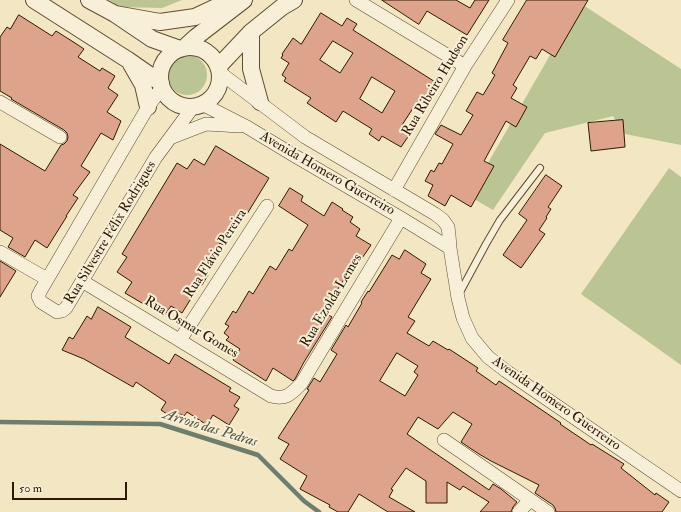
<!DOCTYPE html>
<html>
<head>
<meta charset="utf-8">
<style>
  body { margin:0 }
  #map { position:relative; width:681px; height:512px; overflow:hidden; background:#f2e6c3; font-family:"IM FELL Double Pica",serif }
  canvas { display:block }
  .scale { position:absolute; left:12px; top:482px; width:115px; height:18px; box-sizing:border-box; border:2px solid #2e1900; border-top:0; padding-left:5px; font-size:12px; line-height:14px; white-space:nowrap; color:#2e1900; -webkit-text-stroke:3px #f7efd8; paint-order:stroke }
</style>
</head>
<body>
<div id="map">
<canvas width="681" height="512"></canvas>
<div class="scale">50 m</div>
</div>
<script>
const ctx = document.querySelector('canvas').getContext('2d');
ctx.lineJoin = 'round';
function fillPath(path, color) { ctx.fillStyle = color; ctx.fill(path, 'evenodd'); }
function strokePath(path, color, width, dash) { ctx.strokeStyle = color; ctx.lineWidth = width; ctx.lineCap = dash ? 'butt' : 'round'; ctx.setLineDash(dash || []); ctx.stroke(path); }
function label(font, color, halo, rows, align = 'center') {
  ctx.font = font + ' "IM FELL Double Pica",serif'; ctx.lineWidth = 4; ctx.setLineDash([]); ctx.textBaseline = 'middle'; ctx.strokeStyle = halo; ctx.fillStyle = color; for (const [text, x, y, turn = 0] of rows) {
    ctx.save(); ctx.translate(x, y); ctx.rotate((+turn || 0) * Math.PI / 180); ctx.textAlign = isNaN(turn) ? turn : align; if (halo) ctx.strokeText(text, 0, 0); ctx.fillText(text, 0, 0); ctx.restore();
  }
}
const green = new Path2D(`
  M109,0H182L162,8L120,7Z
  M580,3L681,69V145L625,134L613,116L545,133L493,210L469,196Z
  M167 75a20 20 0 1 1 40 0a20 20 0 1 1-40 0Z
  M669,168L681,177V365L581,294Z`);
const stream = new Path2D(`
  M0,422L160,424L258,455L304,501L319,512`);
const building = new Path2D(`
  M382,0H456L470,8L475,0H489L467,35L427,11L419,24Z
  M527,0H588L555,57L542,49L536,59L530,56L513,85L517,88L511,98L527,107L516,127L506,121L484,161L494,166L471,207L451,195L445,206L428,196L433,185L425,181L431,170L434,172L439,163L442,164L453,144L435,134L441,125L461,135L473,115L466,111L477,92L483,95L495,75L492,73L508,43L503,40Z
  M321,13L342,26L347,18L357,24L353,30L440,85L426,107L417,102L402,125L412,131L401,147L382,136L379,141L369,134L372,129L343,111L336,122L307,103L311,98L284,81L286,78L282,75L289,63L281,58L283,55L282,54L293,38L301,44ZM333,41L353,53L340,73L320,60ZM372,77L395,91L382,113L360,99Z
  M19,15L52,36L56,31L75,43L84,49L78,57L100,71L102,68L115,76L108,88L118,95L107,112L121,121L113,140L101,133L81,166L90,172L73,195L78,198L66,216H67L47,248L35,240L25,257L8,247L13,238L0,230V144L45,171L61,145L64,144L67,141L68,137L67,133L64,130L11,99L12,98L0,91V37L7,27L10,29Z
  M623,120L625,147L591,151L588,123Z
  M216,146L269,178L247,214L245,213L225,246L220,243L202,271L208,275L202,285L200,284L182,313L171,306L164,316L125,293L132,282L117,272L127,257L122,254L177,163L187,169L194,159L204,165Z
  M546,175L562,186L548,207L551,209L546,217L547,218L539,230L545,234L521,268L503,255L527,220L519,214Z
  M290,188L303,196L301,201L324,216L332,202L343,209L342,210L353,217L350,222L360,229L356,236L371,245L356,267L353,265L336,292L337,293L325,313L332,317L304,362L295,379L293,381L273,368L266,381L233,360L240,349L226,340L229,337L224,333L229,326L225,324L233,311L236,313L249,291L253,294L270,266L276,270L289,249L292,251L308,225L279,206Z
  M405,250L426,264L421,273L431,279L408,317L415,321L407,333L429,346L433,341L448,350L449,349L478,368L476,371L496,385L499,381L561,423L560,424L591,445L592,444L624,464L621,468L655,495L656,493L669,502L662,512H556L555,508L553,505L535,493L539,485L491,461L479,454L461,442L472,424L453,412L438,429L418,417L407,434L489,490L493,484L501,489L517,502L513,507L511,512H480L489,502L463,486L460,490L447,482V503H426V481L406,468L391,489L393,490L389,497L415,512H388L359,494L348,512H338L329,507L330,505L300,489L307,476L280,459L289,444L278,438L309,390L307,389L314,378L320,382L337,354L331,350L346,325L348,327L362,303L361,302L368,291L369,292L392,255L399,259ZM397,353L418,366L414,372L418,375L405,396L380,381Z
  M0,261L16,271L0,297Z
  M98,307L131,327L125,337L169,364L175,354L231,388L229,391L240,397L234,406L239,409L229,425L213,415L207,425L187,412L184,416L180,414L176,420L161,410L166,402L136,382L133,387L84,359L62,350L69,337L73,339L87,316L91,319Z`);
const service = new Path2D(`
  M459,294L486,244L500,220L540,168`);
const minor = new Path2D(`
  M356,0L465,66
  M219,72L305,137L435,214L443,220L448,227L449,235L450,248L458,298L463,318L472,338L488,357L506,371L681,491
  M162,87L148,107L41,290L38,296L41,302L57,312L62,311L66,308L156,157L193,107
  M0,102L60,137
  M202,104L247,127L295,156L401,218L450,248
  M170,138L206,124L240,126
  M394,190L465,66L508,0
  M0,252L47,279
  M82,281L271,396C286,400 291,394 301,384L401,218
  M180,340L267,206
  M444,440L548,512
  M519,512L530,500`);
const tertiary = new Path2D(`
  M34,0L128,60L161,83
  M89,0L115,14L152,39L180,49
  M115,14L160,22L195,17L231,0
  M251,32V69L260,102
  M160 77a30 30 0 1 1 60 0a30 30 0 1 1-60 0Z
  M184,48L196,37L244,0
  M131,64L143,85L148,107
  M218,67L251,32L282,7L294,0`);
const streetNames = [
  ["Rua Ribeiro Hudson",436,86,-59],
  ["Avenida Homero Guerreiro",327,174,30],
  ["Rua Silvestre Félix Rodrigues",111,233,-59],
  ["Rua Flávio Pereira",216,254,-57],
  ["Rua Ezolda Lemes",332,301,-59],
  ["Rua Osmar Gomes",191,328,31],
  ["Avenida Homero Guerreiro",556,404,35]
];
const waterNames = [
  ["Arroio das Pedras",210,429,17]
];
fillPath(green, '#bbc493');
strokePath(stream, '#6f7d6d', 4.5);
fillPath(building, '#dea48b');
strokePath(building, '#2e1900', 1);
strokePath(service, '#5f4c31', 8);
strokePath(minor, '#5f4c31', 14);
strokePath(tertiary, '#5f4c31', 18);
strokePath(service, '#f7efd8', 6);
strokePath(minor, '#f7efd8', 13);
strokePath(tertiary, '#f7efd8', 16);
label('14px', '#2e1900', '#f7efd8', streetNames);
label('italic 15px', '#545340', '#f7efd8', waterNames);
</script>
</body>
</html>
